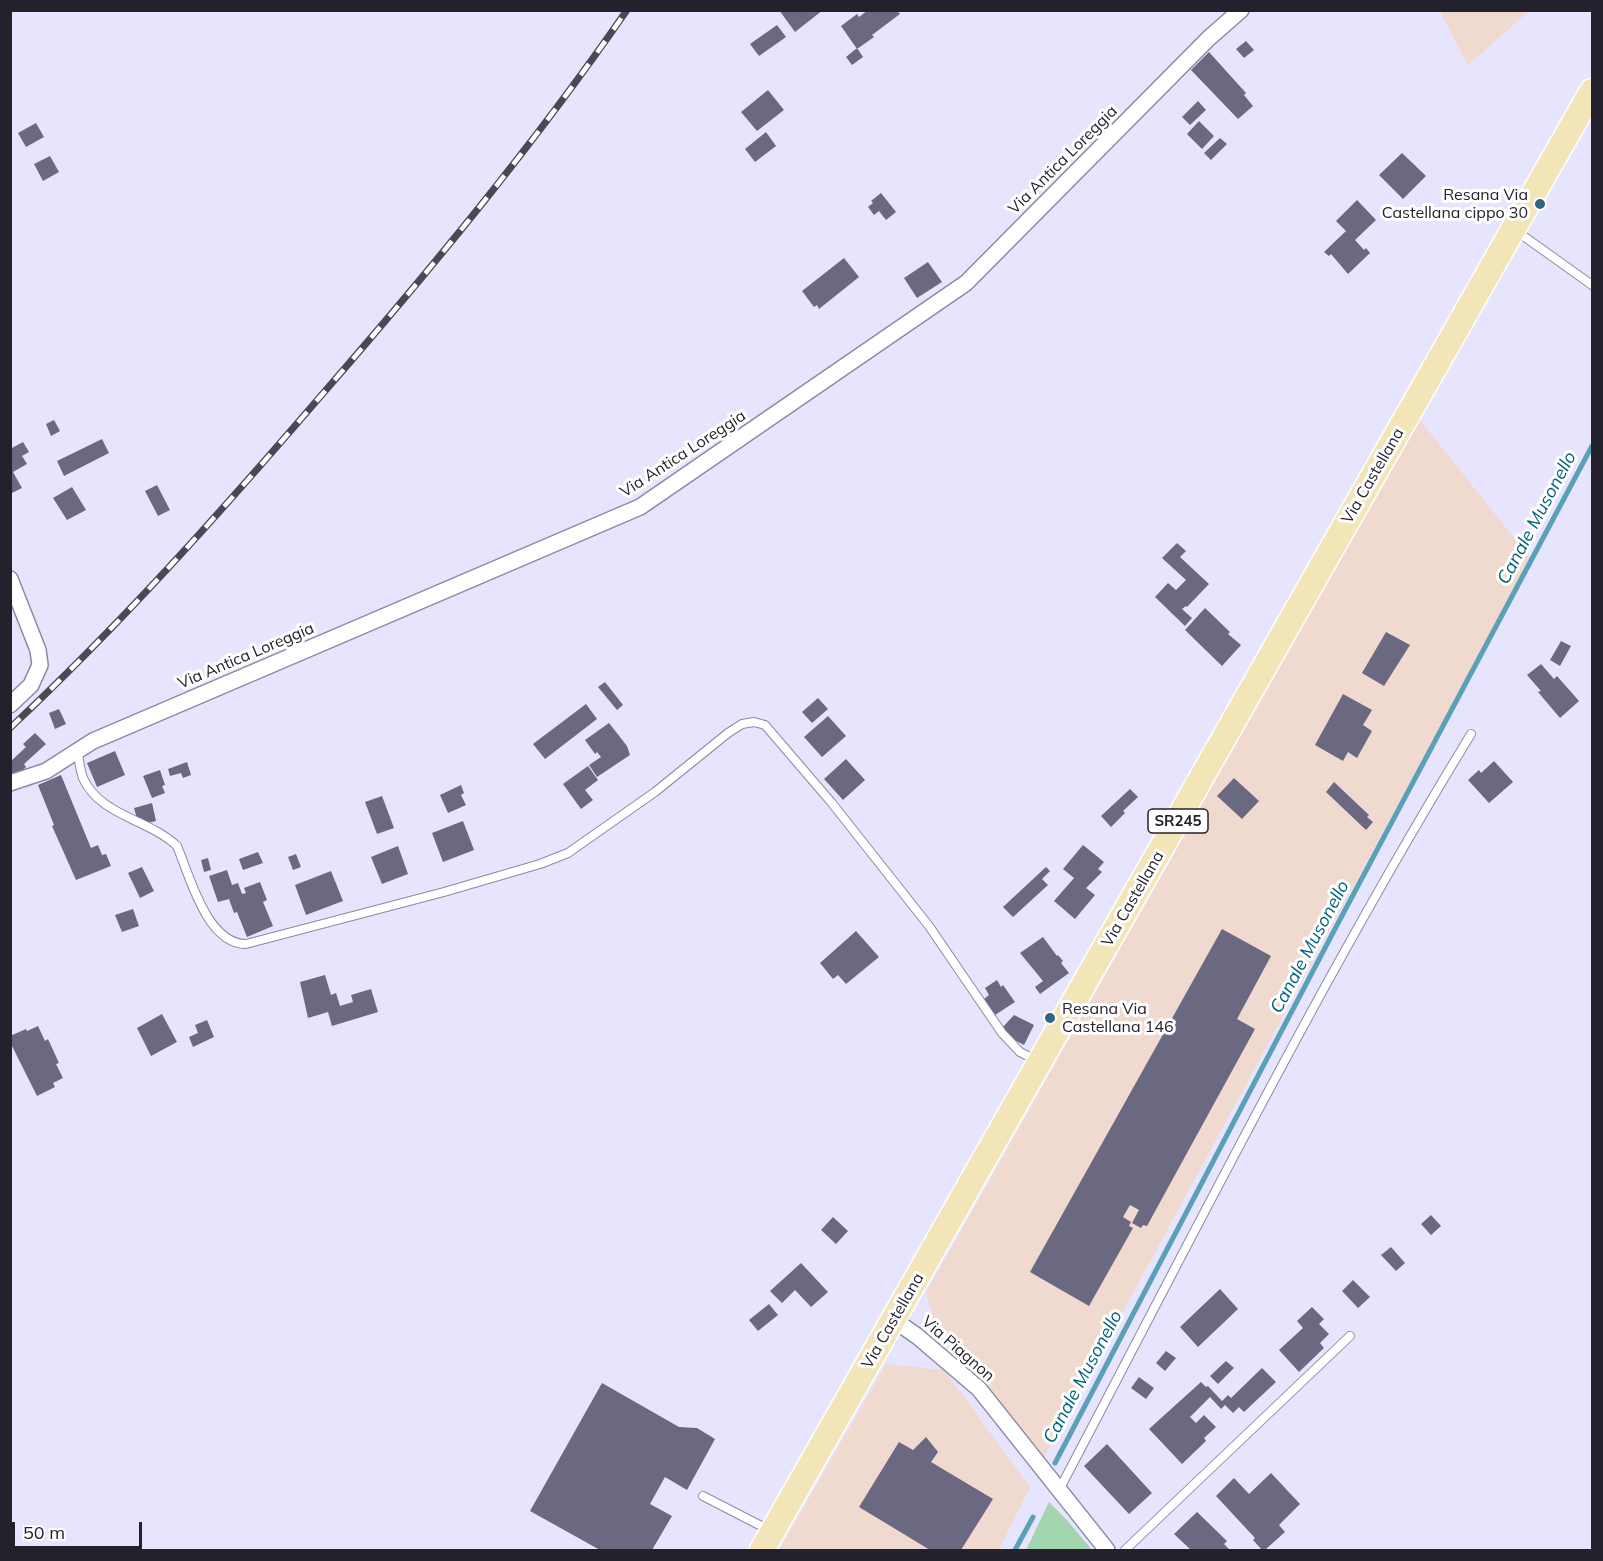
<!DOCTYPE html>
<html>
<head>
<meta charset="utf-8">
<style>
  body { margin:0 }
  #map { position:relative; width:1603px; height:1561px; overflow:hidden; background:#e7e5fd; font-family:Mulish,sans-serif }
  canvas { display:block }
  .frame { position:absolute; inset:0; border:12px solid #23212c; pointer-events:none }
  .scale { position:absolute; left:12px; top:1522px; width:130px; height:27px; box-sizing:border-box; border:3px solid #23212c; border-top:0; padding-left:8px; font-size:18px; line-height:21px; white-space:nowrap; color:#23212c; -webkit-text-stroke:4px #fff; paint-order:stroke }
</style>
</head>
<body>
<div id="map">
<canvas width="1603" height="1561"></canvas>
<div class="frame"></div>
<div class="scale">50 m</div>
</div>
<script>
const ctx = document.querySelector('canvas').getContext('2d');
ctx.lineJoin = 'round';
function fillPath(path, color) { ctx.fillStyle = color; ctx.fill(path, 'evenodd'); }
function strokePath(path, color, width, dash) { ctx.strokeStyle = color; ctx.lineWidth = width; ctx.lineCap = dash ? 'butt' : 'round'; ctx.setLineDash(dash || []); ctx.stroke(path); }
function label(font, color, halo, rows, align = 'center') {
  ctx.font = font + ' Mulish,sans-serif'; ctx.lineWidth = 6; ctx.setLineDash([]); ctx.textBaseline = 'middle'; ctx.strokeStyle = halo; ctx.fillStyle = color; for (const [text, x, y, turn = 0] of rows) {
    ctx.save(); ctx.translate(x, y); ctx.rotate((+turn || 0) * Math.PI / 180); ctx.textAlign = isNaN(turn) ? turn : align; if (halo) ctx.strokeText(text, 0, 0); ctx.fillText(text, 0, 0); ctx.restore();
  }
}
const industrial = new Path2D(`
  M1440,11H1529L1468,65Z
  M1419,419L1531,559L1043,1459L934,1322L926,1293Z
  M886,1364L944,1370L1030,1487L999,1550H779Z`);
const green = new Path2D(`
  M1049,1502L1066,1519L1092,1550H1026Z`);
const stream = new Path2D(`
  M1055,1463L1336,927L1592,446
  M1015,1550L1033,1517`);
const building = new Path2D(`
  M779,10H823L795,32Z
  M868,10H897L900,14L872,35L874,37L857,49L841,26L857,14L859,17Z
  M777,25L786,37L759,56L750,44Z
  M1246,41L1254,50L1244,58L1236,49Z
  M857,48L863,57L852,65L846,57Z
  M1209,52L1246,93L1244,95L1253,106L1238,119L1191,70Z
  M768,90L784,110L757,131L741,112Z
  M1198,101L1206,110L1190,125L1182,117Z
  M1199,121L1214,136L1202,149L1187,134Z
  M36,123L44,137L26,147L18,133Z
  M766,132L776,146L755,162L745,149Z
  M1220,138L1227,144L1211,160L1204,153Z
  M1402,153L1426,176L1403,199L1379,175Z
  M50,156L59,172L43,181L34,164Z
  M881,193L896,212L886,220L879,211L874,215L868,207L873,203L871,201Z
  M1357,200L1376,220L1355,240L1364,250L1366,248L1370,253L1348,274L1331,254L1329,256L1324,252L1346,231L1336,221Z
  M844,258L859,277L819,309L817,305L814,307L802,291Z
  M928,262L942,282L917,298L904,278Z
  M54,420L60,431L51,436L46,424Z
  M102,439L109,453L64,476L57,461Z
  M23,442L29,452L22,456L27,464L13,472L22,488L10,494V449Z
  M157,485L170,510L158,516L145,491Z
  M72,487L86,510L67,520L53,498Z
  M1177,543L1186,551L1180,557L1209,584L1187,607L1186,606L1182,609L1192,618L1185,626L1155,597L1168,583L1176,590L1186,580L1162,558Z
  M1205,608L1230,632L1228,634L1241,645L1222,666L1185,630Z
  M1386,632L1410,645L1384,686L1362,673Z
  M1561,641L1571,646L1560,666L1550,660Z
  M1541,664L1554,679L1557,676L1579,701L1560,718L1538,692L1541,691L1527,675Z
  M605,682L623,705L617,710L598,687Z
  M1343,694L1372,710L1363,725L1372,731L1357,758L1348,752L1343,761L1315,745Z
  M818,698L828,709L812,723L802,712Z
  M586,704L597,719L545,759L533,744Z
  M59,709L66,724L55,729L49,713Z
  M828,716L846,736L822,757L804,737Z
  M609,723L627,746L630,755L597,777L589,765L601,757L597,752L595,754L585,740Z
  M35,733L46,744L24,764L26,767L14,779L10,776V762L26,747L23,744Z
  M115,751L125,775L97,787L87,763Z
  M846,759L865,780L843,800L824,779Z
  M1494,761L1513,782L1489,803L1468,780L1479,770L1481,773Z
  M187,762L191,775L183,778L181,773L170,776L168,769Z
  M588,766L598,780L585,790L593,800L581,809L563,784Z
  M160,770L165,785L162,786L165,793L152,798L143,776Z
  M61,775L91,848L98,845L102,855L106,854L111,866L76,880L52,826L54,825L38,785Z
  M1234,778L1259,801L1242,819L1217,796Z
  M1334,782L1369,815L1367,817L1373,822L1366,830L1326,792Z
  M461,785L464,793L461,795L466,805L448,813L440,795Z
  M1130,789L1138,797L1123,811L1125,813L1111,827L1101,816Z
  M382,796L394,828L377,834L365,802Z
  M152,803L156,821L143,824L142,818L137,819L134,808Z
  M463,821L474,850L443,862L432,833Z
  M1083,845L1104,862L1098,869L1102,872L1086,888L1095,895L1075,919L1054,901L1074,878L1063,869Z
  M398,846L408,874L382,884L371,857Z
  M258,852L263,863L243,870L239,859Z
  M296,854L301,867L293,870L288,857Z
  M208,858L211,870L204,872L201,860Z
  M142,867L154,891L140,898L128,873Z
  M1046,867L1050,871L1042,879L1048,885L1013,917L1003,907Z
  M227,870L232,885L238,883L242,894L246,893L244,888L260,882L267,900L263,902L273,926L247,937L237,912L234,913L229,899L218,902L209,876Z
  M331,871L343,901L306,915L295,885Z
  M133,909L139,926L122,932L115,915Z
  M1222,929L1271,956L1237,1019L1255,1029L1147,1226L1143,1225L1141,1228L1132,1223L1139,1210L1130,1205L1123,1217L1131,1222L1129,1226L1133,1228L1089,1306L1030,1272Z
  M856,931L879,957L846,984L838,975L833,979L820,963Z
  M1043,937L1057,956L1058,955L1063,961L1061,963L1069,973L1040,994L1035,987L1043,981L1020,953Z
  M325,975L331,995L336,993L340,1006L353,1002L351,995L371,989L378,1012L332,1026L328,1012L308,1018L300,982Z
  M997,980L1001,987L1003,985L1015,1002L995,1015L984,999L989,995L985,988Z
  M162,1014L177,1042L151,1056L137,1028Z
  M1014,1015L1034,1025L1024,1045L1009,1037L1002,1028Z
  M207,1020L214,1037L193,1047L189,1037L198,1033L195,1025Z
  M38,1026L45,1041L48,1039L59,1063L56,1064L63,1078L53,1083L55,1087L37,1096L10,1042V1036L26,1029L27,1031Z
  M1431,1215L1441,1226L1431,1235L1421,1224Z
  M833,1217L848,1231L836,1244L821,1230Z
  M1391,1247L1405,1263L1396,1271L1381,1255Z
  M801,1263L828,1292L811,1307L795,1290L782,1303L770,1291Z
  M1353,1280L1370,1297L1358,1308L1342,1291Z
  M1220,1289L1238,1309L1198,1347L1180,1327Z
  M769,1304L778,1315L758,1331L749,1320Z
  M1312,1307L1324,1319L1319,1324L1329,1334L1320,1343L1324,1348L1299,1372L1279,1350L1303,1328L1297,1321Z
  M1166,1351L1176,1358L1165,1371L1156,1363Z
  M1226,1361L1234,1368L1218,1384L1210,1376Z
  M1262,1368L1276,1382L1244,1412L1239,1407L1233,1413L1225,1405L1221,1409L1210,1397L1190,1417L1196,1423L1204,1415L1216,1427L1204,1438L1206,1441L1182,1464L1149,1429L1201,1382L1206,1387L1208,1386L1222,1401L1228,1395L1231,1398Z
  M1139,1377L1154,1388L1146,1399L1131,1388Z
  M602,1383L679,1427L697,1428L715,1439L687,1490L665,1477L650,1504L672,1516L652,1550H600L530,1511Z
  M926,1437L938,1452L931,1462L993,1499L961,1550H930L859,1507L899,1442L913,1450Z
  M1107,1444L1152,1493L1129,1514L1084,1466Z
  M1271,1473L1300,1504L1279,1525L1285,1532L1265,1550H1262L1253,1540L1255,1538L1216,1496L1234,1478L1249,1494Z
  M1197,1512L1227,1541L1224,1544L1230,1550H1191L1174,1534Z`);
const lane = new Path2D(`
  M1515,230L1592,285
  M77,750C79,759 80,770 83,778C100,816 149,819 177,846C190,877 207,944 246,944L444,892L540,864L568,853L655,792L728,733L742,724L754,722L765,725L831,802L929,926L1002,1033L1020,1052L1036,1060
  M1059,1490C1193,1236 1321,979 1471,734
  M703,1496L769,1530
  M1125,1550L1350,1336`);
const street = new Path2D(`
  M10,579L38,650L40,665L31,685L10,705
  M10,783L46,771L93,741L640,507L966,283L1209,38L1241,10
  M894,1320L917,1336L979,1389L1107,1550`);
const primary = new Path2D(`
  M762,1550L1592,91`);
const rail = new Path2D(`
  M10,728C120,625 221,512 319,398C427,274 533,146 627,10`);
const markers = [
  [1540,204,6,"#2f6580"],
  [1050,1018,6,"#2f6580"]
];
const shields = [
  [1178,821,60]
];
const shieldNames = [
  ["SR245",1178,821]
];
const streetNames = [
  ["Via Antica Loreggia",1063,160,-45],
  ["Via Antica Loreggia",683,454,-33],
  ["Via Castellana",1373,476,-60],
  ["Via Antica Loreggia",246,656,-23],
  ["Via Castellana",1133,899,-60],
  ["Via Castellana",893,1321,-60],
  ["Via Piagnon",958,1349,41]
];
const poiNames = [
  ["Resana Via",1528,195],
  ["Castellana cippo 30",1528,213],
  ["Resana Via",1062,1009,"left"],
  ["Castellana 146",1062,1027,"left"]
];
const waterNames = [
  ["Canale Musonello",1537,518,-62],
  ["Canale Musonello",1310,947,-62],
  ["Canale Musonello",1083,1377,-62]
];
fillPath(industrial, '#f0d9ce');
fillPath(green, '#a3d5af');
strokePath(stream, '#5ba0b9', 5);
fillPath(building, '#6b6882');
strokePath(lane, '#8c89a4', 10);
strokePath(street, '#8c89a4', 18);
strokePath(primary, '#fff', 27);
strokePath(lane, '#fff', 8);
strokePath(street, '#fff', 15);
strokePath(primary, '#f2e5b8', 24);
strokePath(rail, '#4a4855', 7);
strokePath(rail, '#fff', 4.5, [14]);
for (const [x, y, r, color] of markers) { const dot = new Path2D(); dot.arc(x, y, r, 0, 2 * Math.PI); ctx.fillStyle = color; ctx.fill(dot); strokePath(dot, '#fff', 2); }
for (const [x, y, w] of shields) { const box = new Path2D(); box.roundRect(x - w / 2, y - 12, w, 24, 4.5); ctx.fillStyle = '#fff'; ctx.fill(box); strokePath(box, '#23212c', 1.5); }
label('bold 15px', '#23212c', null, shieldNames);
label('16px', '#23212c', '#fff', streetNames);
label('16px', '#23212c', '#fff', poiNames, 'right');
label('italic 18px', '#00627c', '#fff', waterNames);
</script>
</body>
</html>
